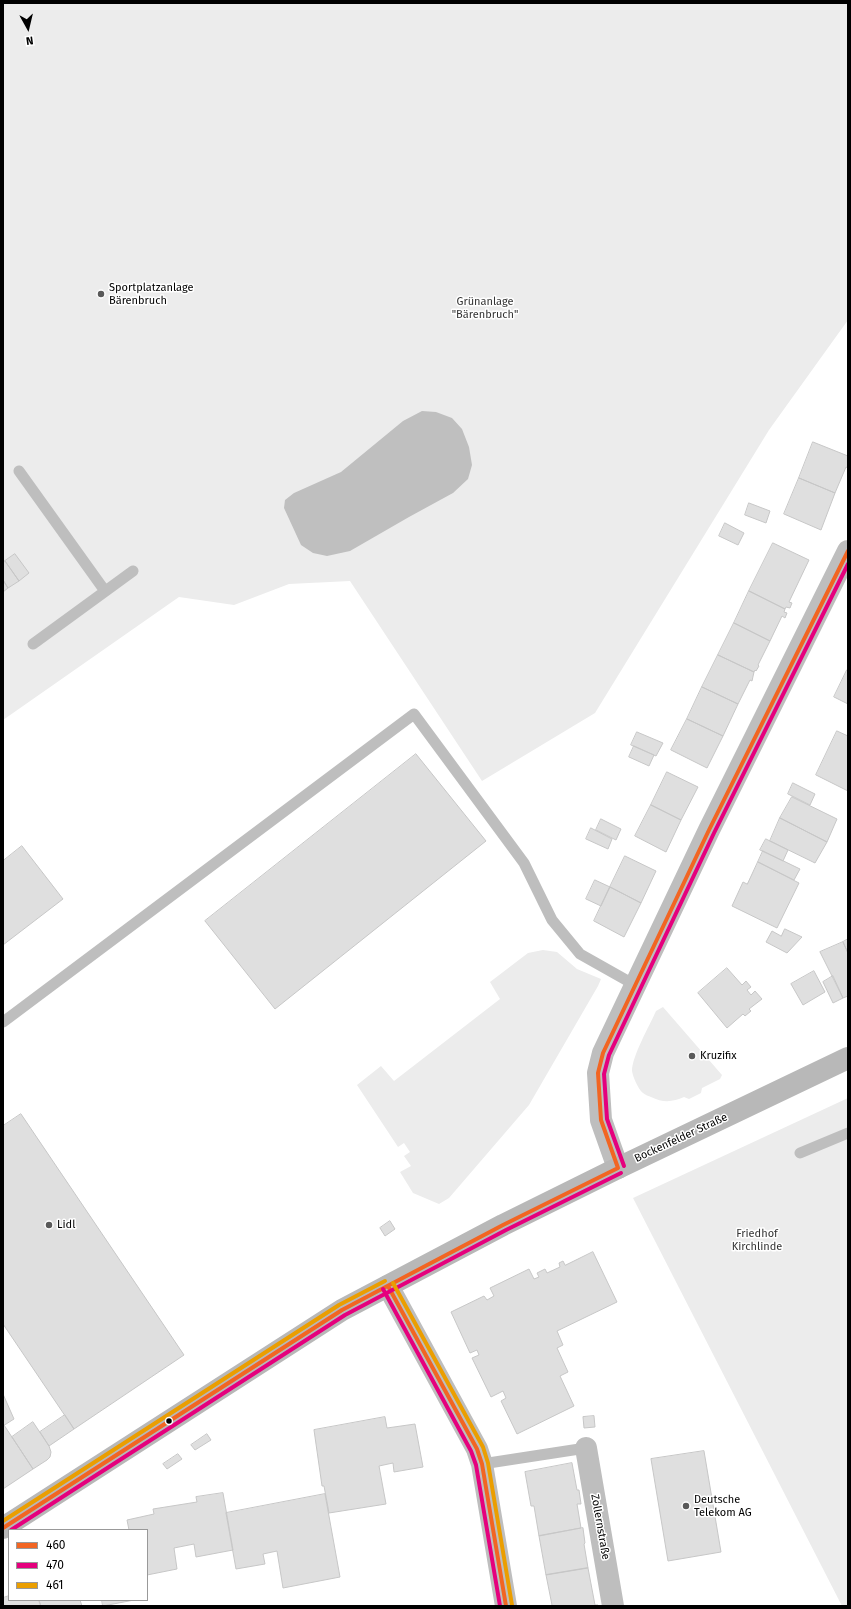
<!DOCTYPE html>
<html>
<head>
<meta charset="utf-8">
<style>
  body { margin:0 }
  #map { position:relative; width:851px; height:1609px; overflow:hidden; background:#fff; font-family:"Fira Sans",sans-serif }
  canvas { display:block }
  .frame { position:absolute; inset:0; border:4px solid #000; pointer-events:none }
  .legend { position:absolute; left:8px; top:1529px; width:140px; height:72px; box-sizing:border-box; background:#fff; border:1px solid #999; margin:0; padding:5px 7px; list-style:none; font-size:12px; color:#000 }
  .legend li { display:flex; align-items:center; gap:8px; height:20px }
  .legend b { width:20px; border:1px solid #999 }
  .north { position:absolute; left:8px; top:8px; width:40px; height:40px; -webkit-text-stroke:3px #fff; paint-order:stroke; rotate:172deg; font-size:11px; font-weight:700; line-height:16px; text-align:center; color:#000 }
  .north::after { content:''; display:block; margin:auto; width:14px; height:18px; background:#000; clip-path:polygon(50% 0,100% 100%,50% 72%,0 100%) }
</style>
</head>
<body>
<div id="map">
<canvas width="851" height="1609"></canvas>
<div class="frame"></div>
<ul class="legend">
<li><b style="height:5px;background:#f26522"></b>460</li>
<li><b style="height:5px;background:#e5007d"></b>470</li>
<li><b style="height:5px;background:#eb9e00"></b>461</li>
</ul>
<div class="north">N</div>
</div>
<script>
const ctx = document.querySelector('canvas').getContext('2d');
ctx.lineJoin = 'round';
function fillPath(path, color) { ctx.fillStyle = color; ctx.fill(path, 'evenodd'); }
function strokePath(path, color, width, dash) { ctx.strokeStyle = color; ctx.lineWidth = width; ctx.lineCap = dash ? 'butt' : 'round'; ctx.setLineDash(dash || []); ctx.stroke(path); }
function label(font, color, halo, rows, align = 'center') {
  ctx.font = font + ' "Fira Sans",sans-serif'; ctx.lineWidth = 3; ctx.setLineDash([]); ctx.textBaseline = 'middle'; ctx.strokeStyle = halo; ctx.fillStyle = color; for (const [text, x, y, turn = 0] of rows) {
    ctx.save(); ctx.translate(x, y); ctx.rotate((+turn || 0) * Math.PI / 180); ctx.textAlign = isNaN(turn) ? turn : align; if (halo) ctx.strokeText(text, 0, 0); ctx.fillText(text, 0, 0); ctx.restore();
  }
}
const green = new Path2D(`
  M3,3H848V320L769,430L595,713L482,781L350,581L289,584L234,605L179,597L3,720Z
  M543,950L557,952L577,969L601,979L598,986L529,1105L449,1198L439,1204L413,1193L400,1172L411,1166L404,1156L410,1152L404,1143L398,1147L357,1085L381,1066L394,1081L500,999L490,982L528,953Z
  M663,1007L722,1075L720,1079L702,1088L701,1093L689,1099L684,1097C673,1102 663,1103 651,1097C649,1096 645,1095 643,1093C638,1089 633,1077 632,1071C632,1056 650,1025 656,1011Z
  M848,1098V1606H842L633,1198Z`);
const water = new Path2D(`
  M422,411L436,412L452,418L462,429L469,447L472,465L468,479L453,493L409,517L350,551L327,556L313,553L301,545L284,508L285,500L294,493L341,472L403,421Z`);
const building = new Path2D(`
  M813,442L848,456V468L846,467L835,493L799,478Z
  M799,478L835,493L821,530L784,514Z
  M749,503L770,511L766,523L745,515Z
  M725,523L744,533L738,545L719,536Z
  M773,543L809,560L789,602L792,603L790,608L786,607L785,609L749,591Z
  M15,554L29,573L19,581L5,561Z
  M5,561L19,581L8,588L3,580V563Z
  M3,580L8,588L3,592Z
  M749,591L785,609L784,612L787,613L785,618L782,616L770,641L734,623Z
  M734,623L770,641L758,665L759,666L756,671L755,670L754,672L718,655Z
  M718,655L754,672L752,681L750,680L738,704L702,687Z
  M847,670H848V704L834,697Z
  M702,687L738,704L723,736L687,719Z
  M687,719L723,736L707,768L671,750Z
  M837,731L848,736V791L816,775Z
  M637,732L663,743L656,756L631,745Z
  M634,746L654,755L649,766L629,757Z
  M416,754L486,841L275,1009L205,921Z
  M667,772L698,787L681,820L651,805Z
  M793,783L815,794L810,805L788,794Z
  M792,797L837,819L827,842L780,818Z
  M651,805L681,820L666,852L635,836Z
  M780,818L827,842L815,863L770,841Z
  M601,819L621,829L616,840L596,830Z
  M591,828L612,839L608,849L586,839Z
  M766,839L788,850L783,861L760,850Z
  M22,846L63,899L3,945V861Z
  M763,851L800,869L794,880L758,862Z
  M625,856L656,871L641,903L610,887Z
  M758,862L799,883L777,928L732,906L743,882L747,884Z
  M595,880L610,887L601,906L586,899Z
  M610,887L641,903L624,937L594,921Z
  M785,929L802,937L787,953L766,942L772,931L781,936Z
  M848,939V953L843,942Z
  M843,942L848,953V996L843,998L820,952Z
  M727,968L742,985L746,981L751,987L747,990L751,995L755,991L762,999L749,1009L751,1011L745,1016L743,1014L727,1028L698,993Z
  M814,971L825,992L803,1005L791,984Z
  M833,976L843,998L833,1003L823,982Z
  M21,1114L184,1355L74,1429L3,1324V1126Z
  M390,1221L395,1229L385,1236L380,1228Z
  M593,1252L617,1302L557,1331L563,1345L557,1348L568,1372L560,1376L574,1406L517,1434L501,1401L506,1398L503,1391L491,1397L472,1358L479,1355L477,1350L470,1353L451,1312L484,1296L487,1300L494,1296L490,1288L529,1269L534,1279L539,1277L537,1273L545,1269L547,1273L560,1267L559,1263L563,1261L565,1265Z
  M3,1394L14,1419L3,1426Z
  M65,1415L74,1429L49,1446L40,1432Z
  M594,1416L595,1427L584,1428L583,1417Z
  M385,1417L387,1428L415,1424L423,1467L394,1472L393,1463L379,1466L386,1504L329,1513L324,1486H322L314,1430Z
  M33,1422L49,1446L51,1452L50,1457L47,1460L33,1469L12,1437Z
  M4,1425L33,1469L3,1489V1426Z
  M207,1434L211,1440L195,1450L191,1445Z
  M704,1451L721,1552L668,1561L651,1459Z
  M178,1454L182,1459L167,1469L163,1464Z
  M572,1463L577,1490H579L581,1504H577L581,1528L539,1536L534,1506H531L525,1472Z
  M223,1493L233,1550L196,1557L194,1544L174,1548L177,1569L147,1575V1530H129L127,1520L154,1514L153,1509L197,1502L196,1497Z
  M325,1494L340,1577L283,1588L277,1551L263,1554L265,1564L236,1569L226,1513Z
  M583,1528L585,1543L584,1544L588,1568L546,1575L539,1536Z
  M588,1568L595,1605H598V1606H550L552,1605L546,1575Z
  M9,1596V1600H39L41,1606H3V1598Z
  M39,1600H80L82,1606H41Z
  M102,1600H134L103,1606Z`);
const lane = new Path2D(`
  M19,471L105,591
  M33,644L133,571
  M3,1022L414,714L524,863L552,920L580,954L635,985
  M800,1153L848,1133
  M482,1464L586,1448`);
const street = new Path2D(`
  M618,1168L601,1120L598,1073L603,1053L709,830L848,551
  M388,1286L477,1449L482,1464L506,1606
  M586,1448L613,1606`);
const secondary = new Path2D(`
  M3,1528L342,1310L503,1225L618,1168L848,1058`);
const bus1 = new Path2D(`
  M618,1168L601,1120L598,1073L603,1053L709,830L848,551
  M388,1286L477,1449L482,1464L506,1606
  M3,1528L342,1310L503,1225L618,1168`);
const bus2 = new Path2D(`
  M624,1166L607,1119L604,1074L609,1055L714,833L848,564
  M383,1289L471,1451L476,1465L500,1606
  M11,1530L345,1315L506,1230L621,1173`);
const bus3 = new Path2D(`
  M393,1283L483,1447L488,1463L512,1605
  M3,1521L339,1305L385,1281`);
const markers = [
  [101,294,4,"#595959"],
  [692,1056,4,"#595959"],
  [49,1225,4,"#595959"],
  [169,1421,3.5,"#000"],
  [686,1506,4,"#595959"]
];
const poiNames = [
  ["Sportplatzanlage",109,288],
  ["Bärenbruch",109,301],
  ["Kruzifix",700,1056],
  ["Lidl",57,1225],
  ["Deutsche",694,1500],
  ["Telekom AG",694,1513]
];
const parkNames = [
  ["Grünanlage",485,302],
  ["\"Bärenbruch\"",485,315],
  ["Friedhof",757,1234],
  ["Kirchlinde",757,1247]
];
const streetNames = [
  ["Bockenfelder Straße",681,1138,-25],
  ["Zollernstraße",600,1527,80]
];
fillPath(green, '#ececec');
fillPath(water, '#bfbfbf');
fillPath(building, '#dfdfdf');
strokePath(building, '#c7c7c7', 1);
strokePath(lane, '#bebebe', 11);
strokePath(street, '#bebebe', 22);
strokePath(secondary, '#b8b8b8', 22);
strokePath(bus1, '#f26522', 4);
strokePath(bus2, '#e5007d', 4);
strokePath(bus3, '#eb9e00', 4);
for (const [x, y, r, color] of markers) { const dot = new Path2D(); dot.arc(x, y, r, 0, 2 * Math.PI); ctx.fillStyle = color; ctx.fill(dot); strokePath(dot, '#fff', 1.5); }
label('11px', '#000', '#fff', poiNames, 'left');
label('11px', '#333', '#fff', parkNames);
label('11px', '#000', '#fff', streetNames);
</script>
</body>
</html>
